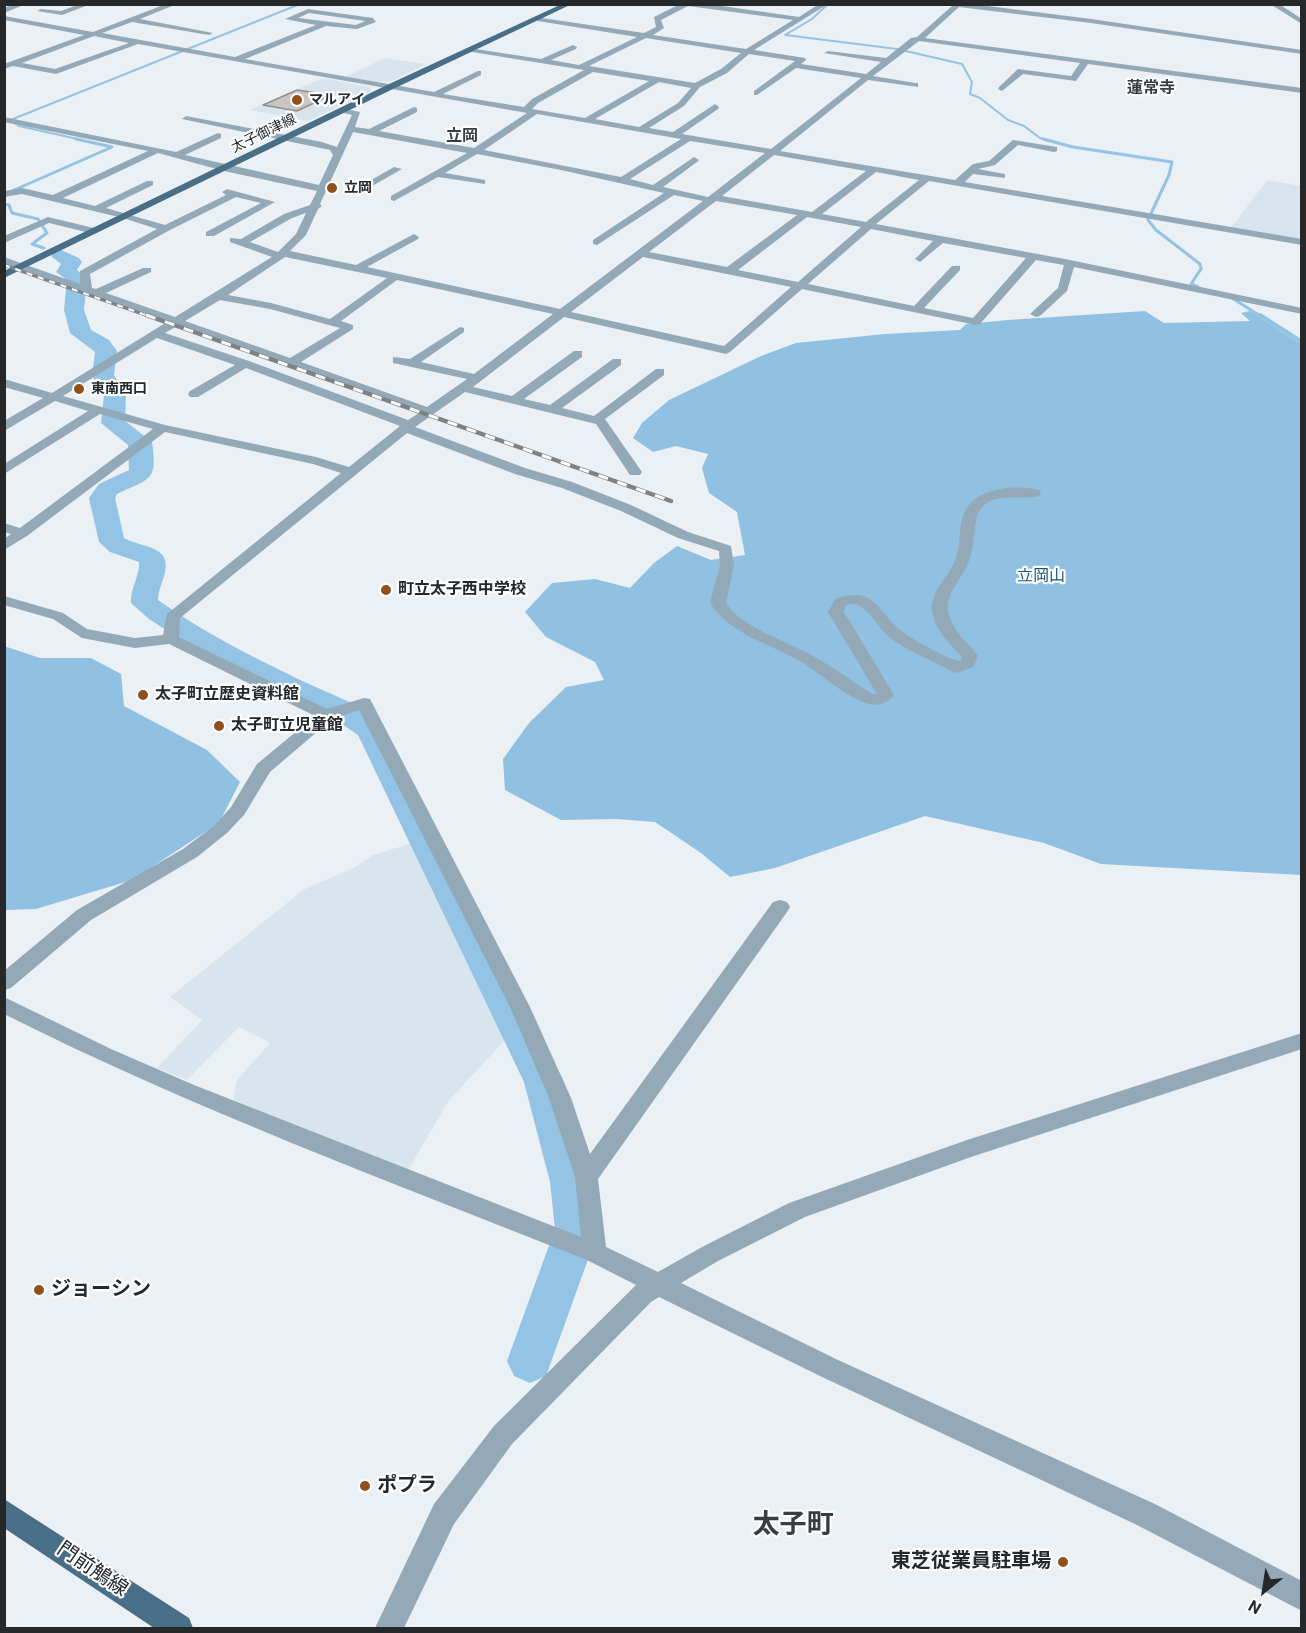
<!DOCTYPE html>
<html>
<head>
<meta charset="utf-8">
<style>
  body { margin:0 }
  #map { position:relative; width:1306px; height:1633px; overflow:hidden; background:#ebf0f4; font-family:Roboto,sans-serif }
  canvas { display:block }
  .frame { position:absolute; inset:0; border:6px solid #262729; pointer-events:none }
  .north { position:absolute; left:1234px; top:1561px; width:60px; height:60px; -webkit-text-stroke:4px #fbfdff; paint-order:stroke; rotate:210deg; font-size:16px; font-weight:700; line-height:24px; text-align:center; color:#262729 }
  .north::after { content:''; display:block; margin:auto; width:21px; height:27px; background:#262729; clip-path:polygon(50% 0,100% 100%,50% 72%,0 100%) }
</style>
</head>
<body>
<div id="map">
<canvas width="1306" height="1633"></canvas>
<div class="frame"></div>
<div class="north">N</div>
</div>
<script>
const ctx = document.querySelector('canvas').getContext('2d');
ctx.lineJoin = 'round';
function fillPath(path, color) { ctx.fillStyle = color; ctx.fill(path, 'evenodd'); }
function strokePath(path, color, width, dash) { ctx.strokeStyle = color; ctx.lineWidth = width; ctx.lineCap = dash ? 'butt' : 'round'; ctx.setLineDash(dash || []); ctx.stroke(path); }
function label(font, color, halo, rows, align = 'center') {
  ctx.font = font + ' Roboto,"Noto Sans JP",sans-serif'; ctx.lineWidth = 4.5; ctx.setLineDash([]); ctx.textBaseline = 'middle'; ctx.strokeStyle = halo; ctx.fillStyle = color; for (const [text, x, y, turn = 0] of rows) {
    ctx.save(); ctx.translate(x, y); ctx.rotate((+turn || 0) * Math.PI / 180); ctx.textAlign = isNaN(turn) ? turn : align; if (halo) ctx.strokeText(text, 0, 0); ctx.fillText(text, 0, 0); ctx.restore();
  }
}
const built = new Path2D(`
  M385,58L426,64L392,81L374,82L345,77Z
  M323,78L369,87L372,91L308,121L250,110Z
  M1267,180L1301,186V239L1231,228Z
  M419,841L511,1034L449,1100L407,1172L233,1100L237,1080L270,1043L239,1027L187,1080L157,1068L202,1020L170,997L303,890L353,868L373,855Z`);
const forest = new Path2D(`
  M1145,311L1164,323L1250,321L1241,313L1250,311L1301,344V875L1101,864L1044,843L925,816L775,868L730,877L701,853L655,822L617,819L561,820L505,790L503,759L529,723L566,687L604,680L595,662L546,637L525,612L552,583L595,579L630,588L654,563L677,546L711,560L745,555L737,512L709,493L702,468L708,454L676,446L653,452L633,438L642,423L669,400L761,356L796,343L885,334L960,330L966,324L1008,320Z
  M4,646L40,658H91L121,674L124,706L207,750L240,782L219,823L132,880L36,909L5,910Z`);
const streamFar2 = new Path2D(`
  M828,4L812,19L785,35L897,49L962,64L972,82L970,94L980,98L1008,120L1024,126L1040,138L1048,140
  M82,140L19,126L14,123L13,119L300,4`);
const streamFar1 = new Path2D(`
  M1043,139L1073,147L1172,162L1169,175L1148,220L1156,230L1200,264L1201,269L1191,284L1198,287
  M12,191L112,147L76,139
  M4,204L9,205L12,213L38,219L47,233L32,244L44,248
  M1232,298L1262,317`);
const stream = new Path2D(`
  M1260,315L1302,342`);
const river = new Path2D(`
  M61,250L79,258L82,262L77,270L87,278L84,310L91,330L109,340L117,351L114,375L126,396L125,421L152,442C158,482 150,478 117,494L115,498L124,538C142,548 171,545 165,572C163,582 158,590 158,600C201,631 249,655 296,678C326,693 356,701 382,723L564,1082L592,1182L599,1229L546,1376L530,1383L514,1376L507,1361L555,1229L550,1182L524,1082L358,735L330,716L275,691L189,645L149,619L131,603C130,588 140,576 139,562L110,552L99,542L89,498L99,484L129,470L128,445L101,423L104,396L92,375L95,352L70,333L64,310L67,280L56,272L61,264L51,256L54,252Z`);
const building = new Path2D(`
  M297,90L331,95L297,111L263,105Z`);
const minor = new Path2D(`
  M15,4H26L4,13V8Z
  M80,4H91L62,15L37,11L41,9L61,11Z
  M166,4H177L140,19L213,33L209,35L132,22L102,33L235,57L316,25L285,19L308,9L373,18L376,22L357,29L326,26L245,59L434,92L478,71H481V75L443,94L524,107L532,99L584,70L472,52H469V48L541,59L573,45L577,47L576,49L551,60L579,65L637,37L538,21L535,17L644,33L656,27L654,17L680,4H708L799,17L819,4H828L754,50L805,58L806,60L801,64L866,74L881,62L824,53L828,51L886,58L911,38L917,37L952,6L947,4H972L1091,19L1302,50V54L1091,23L959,7L925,38L1302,88V93L1088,64L1076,81L1023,74L1002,91L998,89L999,87L1018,69L1071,76L1080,63L919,41L873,76L915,83H918V87L868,80L780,151L955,180L973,164L989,161L1013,140L1057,147V151L1054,152L1018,145L995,165L978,169L1005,174V178L973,174L965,182L1302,239V245L929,181L876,224L1070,260L1302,308V314L1074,267L1067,291L1040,316L1036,317L1030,314L1058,288L1064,265L1036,260L980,324L976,325L802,289L730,352L726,354L564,317L473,387L512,396L574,351H582V357L524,399L550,405L613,359H621V365L562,408L594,416L656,369H664V375L605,419L642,472L640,475H630L596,424L465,392L415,427L525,468L572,482L631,505L688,532L731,546L734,565L726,603C742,628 787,641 813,656C833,667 852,681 872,694H877L828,612L835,599C874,586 875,608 899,629C908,637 950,661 960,661L962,657C950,644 934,629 932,611C930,591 948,578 955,561C961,547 958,531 963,516C972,488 1014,484 1039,490L1041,493L1039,496C1017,501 988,489 977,516C974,530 974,545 970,558C964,579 941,594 950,618C955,634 969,643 978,656L973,667L957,673L951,671C931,660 907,651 889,637C876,627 866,598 846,605L844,612L894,695C886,706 873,707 861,701C840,692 822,675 803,663C771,644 731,635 710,603L720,565L719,551L678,538L621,511L562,488L515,474L407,433L180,618L179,637L327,709L364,698L370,699L530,1007L571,1098L590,1154L773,902L780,900L787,902L790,907L787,912L598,1179L606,1247L658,1272L702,1247L789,1203L967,1140L1302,1033V1049L971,1157L805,1217L718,1261L681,1283L838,1360L1155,1504L1302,1581V1611L1135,1524L820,1376L659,1297L651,1302L512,1444L454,1524L404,1628H375L434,1504L494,1426L636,1285L587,1260C391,1182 193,1109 4,1014V997L111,1049L194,1085L581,1237L575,1177L549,1098L510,1007L359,710L332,719L270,772L244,815L227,833L197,857L91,920L11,988L4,990V971L77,910L183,849L215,825L231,807L257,764L315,716L169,644L135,648L82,638L53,619L4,605V596L63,613L87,629L135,638L163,635L167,614L341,473L313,464L165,432L27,536L4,550V539L11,534L4,532V523L20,528L153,429L100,414L4,474V464L88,411L55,401L4,431V421L43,398L4,387V379L52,393L167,322L4,264V257L80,284V271L157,229L123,218L22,194L4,197V191L22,188L53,195L148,151L4,122V117L176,152L218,133L221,134V138L185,155L319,185L333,155L330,150L182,119L186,116L322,142L337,147L352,115L340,112V108L360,112L355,127L369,129L414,107L417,108V112L379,131L474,148L527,113L138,44L56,74L13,66L4,69V64L84,35L4,20V16L93,32ZM688,6L793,20L746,49L653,35L664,28L661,20ZM309,13L365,21L356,25L298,18ZM94,36L129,43L55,69L22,63ZM646,38L741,53L721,69L695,83L589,66ZM749,54L795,61L754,91V95H757L796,68L861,78L771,149L682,134L718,109L719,107L715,104L673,132L649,128L684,106L700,87L727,73ZM593,72L649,81L585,118L532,109L538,103ZM659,82L691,88L678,103L639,127L595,119ZM537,114L681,139L621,177L484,150ZM353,132L467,153L391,196V200L394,201L438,177L485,184V180L445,173L477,154L561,170L664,193L593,240V244L597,245L674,195L703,201L560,309L367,267L418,239L419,237L414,234L356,265L290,251L306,235L318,209L322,206L320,204ZM690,141L765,153L708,197L663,187L697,162L699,160L694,157L653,185L630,179ZM158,153L224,171L317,191L310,205L284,214L241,239L230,238V242L272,257L175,317L106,293L151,272V268H143L96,289L92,288L90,274L170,230L236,197L261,203L206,232V236H214L275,202L227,189L222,192L226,195L165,225L106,208L153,185V181H147L95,206L63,198ZM774,155L866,171L812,212L722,196ZM876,172L919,180L866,222L822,214ZM716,201L797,215L727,267L649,252ZM306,213L296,234L278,252L250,242L292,218ZM807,217L861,227L798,282L738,270ZM871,229L933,241L915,259L920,262L943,243L1026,258L973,318L924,308L960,270V266H952L914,306L808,284ZM285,257L387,278L330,319L271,303L228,295ZM643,257L791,287L724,346L571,312ZM397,280L553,314L474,374L421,362L464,332V328L460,327L410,359L393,357V363L467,379L427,407L301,362L353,329V325L341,321ZM220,300L270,309L340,328L290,358L185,321ZM177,326L419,413L408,420L249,361L165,333ZM157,338L235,365L190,391L188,394L190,397H198L246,368L400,426L349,467L316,457L165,425L63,396Z
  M1270,4H1279L1302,19V24Z
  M394,167L402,169L360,193L352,191Z
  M48,217L98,229L99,231L94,234L49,223L4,243V236Z`);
const major = new Path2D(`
  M562,4H572L393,89L4,278V271L387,85Z
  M4,1499L189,1618L193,1628H154L4,1528Z`);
const railFar1 = new Path2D(`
  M4,265L151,317`);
const rail = new Path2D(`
  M146,315L671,501`);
const markers = [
  [297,100,6,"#904f1b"],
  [332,188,6,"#904f1b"],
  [79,389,6,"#904f1b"],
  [386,590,6,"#904f1b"],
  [143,695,6,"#904f1b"],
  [219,726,6,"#904f1b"],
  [39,1290,6,"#904f1b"],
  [365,1486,6,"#904f1b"],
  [1063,1562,6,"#904f1b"]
];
const farPoinames = [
  ["マルアイ",309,100],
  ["立岡",344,188],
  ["東南西口",91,389]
];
const farStreetnames = [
  ["太子御津線",264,134,-26]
];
const farQuarternames = [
  ["蓮常寺",1151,89],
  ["立岡",462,137]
];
const parkNames = [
  ["立岡山",1041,577]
];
const poiNames = [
  ["町立太子西中学校",398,590],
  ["太子町立歴史資料館",155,695],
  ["太子町立児童館",231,726]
];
const nearPoinames = [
  ["ジョーシン",51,1290],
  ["ポプラ",377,1486],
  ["東芝従業員駐車場",1051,1562,"right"]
];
const nearStreetnames = [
  ["門前鵤線",92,1570,34]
];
const nearDistrictnames = [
  ["太子町",793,1526]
];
fillPath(built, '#d9e5ee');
fillPath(forest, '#90c0e2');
strokePath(streamFar2, '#93c3e5', 2);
strokePath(streamFar1, '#93c3e5', 3);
strokePath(stream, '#93c3e5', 4);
fillPath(river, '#93c3e5');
fillPath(building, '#cac5c2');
strokePath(building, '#95908d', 1.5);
fillPath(minor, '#94a9b8');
fillPath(major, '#486e88');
strokePath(railFar1, '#7f8285', 3);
strokePath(rail, '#7f8285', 4.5);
strokePath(railFar1, '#fbfdff', 2, [6]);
strokePath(rail, '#fbfdff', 3, [10]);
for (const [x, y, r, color] of markers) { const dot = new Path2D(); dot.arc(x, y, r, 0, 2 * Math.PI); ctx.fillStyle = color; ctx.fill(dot); strokePath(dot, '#fbfdff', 2); }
label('bold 14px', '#262729', '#fbfdff', farPoinames, 'left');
label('14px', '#262729', '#fbfdff', farStreetnames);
label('bold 16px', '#393d40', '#fbfdff', farQuarternames);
label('16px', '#1e5577', '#fbfdff', parkNames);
label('bold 16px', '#262729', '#fbfdff', poiNames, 'left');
label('bold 20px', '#262729', '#fbfdff', nearPoinames, 'left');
label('20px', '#262729', '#fbfdff', nearStreetnames);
label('bold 27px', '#393d40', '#fbfdff', nearDistrictnames);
</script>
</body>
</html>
